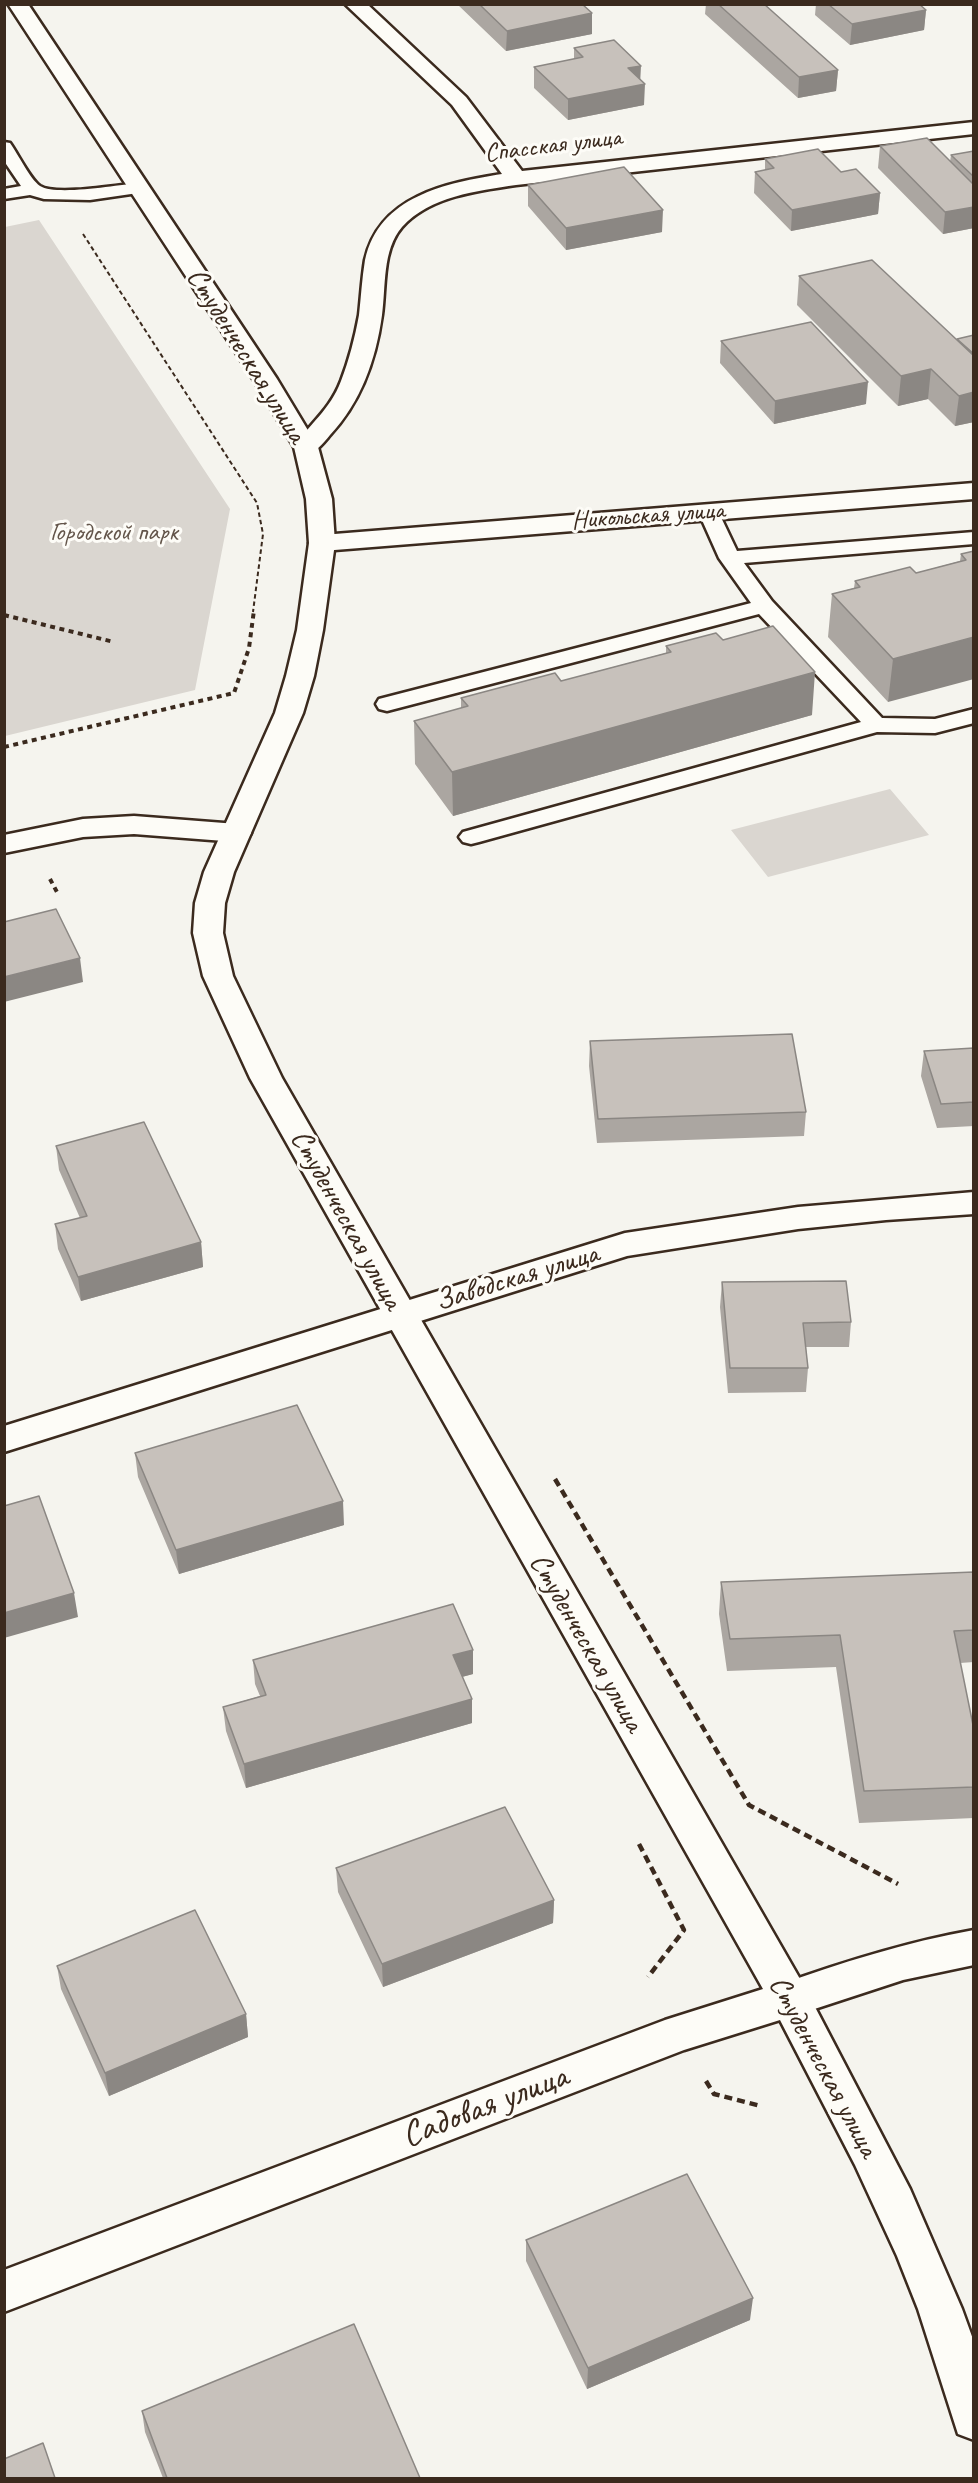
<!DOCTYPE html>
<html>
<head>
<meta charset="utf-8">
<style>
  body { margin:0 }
  #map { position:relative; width:978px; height:2483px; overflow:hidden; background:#f5f4ee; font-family:Caveat,sans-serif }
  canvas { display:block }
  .frame { position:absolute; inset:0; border:6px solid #3b2a1e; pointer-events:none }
</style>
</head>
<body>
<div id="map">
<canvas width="978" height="2483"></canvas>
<div class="frame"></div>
</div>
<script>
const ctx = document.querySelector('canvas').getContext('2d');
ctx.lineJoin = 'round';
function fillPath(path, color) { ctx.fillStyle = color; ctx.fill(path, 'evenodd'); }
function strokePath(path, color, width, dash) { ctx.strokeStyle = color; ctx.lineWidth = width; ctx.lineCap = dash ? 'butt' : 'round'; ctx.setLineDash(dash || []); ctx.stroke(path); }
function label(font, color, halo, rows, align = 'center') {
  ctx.font = font + ' Caveat,sans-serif'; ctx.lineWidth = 6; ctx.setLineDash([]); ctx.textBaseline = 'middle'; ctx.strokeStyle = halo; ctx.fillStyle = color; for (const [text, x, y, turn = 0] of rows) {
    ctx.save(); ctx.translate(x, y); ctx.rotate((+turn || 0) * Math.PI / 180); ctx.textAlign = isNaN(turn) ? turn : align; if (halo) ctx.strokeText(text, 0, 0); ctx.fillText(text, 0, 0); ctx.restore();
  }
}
const green = new Path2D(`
  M39,220L230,509L195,690L5,736V227Z
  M890,789L929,835L768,877L731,830Z`);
const pathFar2 = new Path2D(`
  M83,234L257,503L263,534L253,612`);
const pathFar1 = new Path2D(`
  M4,615L114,642
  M4,747L234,693L249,648L254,610
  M50,879L58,894`);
const path = new Path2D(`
  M555,1479L749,1805L898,1884
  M639,1844L684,1930L648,1977
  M706,2081L714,2094L761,2106`);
const service = new Path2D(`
  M4,142L10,143C18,154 30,179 40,186C56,196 118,185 138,183L144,184L147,188L144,192L138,193L90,200L44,199L30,195L4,199V189L21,186L4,161Z
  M708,505L715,507L718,511L737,551L974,532V544L744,563L772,601L882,718L935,719L974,709V723L935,733L877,732L479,842L471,844L463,842L459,837L463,832L861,722L759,614L387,711L379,709L376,704L379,699L751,603L719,558L698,511L701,507Z`);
const minor = new Path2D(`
  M345,4H367L466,97L522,171L974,122V134L516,185C477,191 430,196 402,227C382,250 386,287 382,315C376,359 361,402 330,435C320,447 314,456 297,452L294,447C310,423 330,410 341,381C349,360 355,337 359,315C361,297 362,278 365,260C379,196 446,183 502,174L452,105Z
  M974,483V499L322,551L313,548L309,543L313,538L322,535Z
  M134,816L237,824L247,827L251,833L247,839L237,842L134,834L83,837L4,853V835L83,819Z
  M974,1192V1214L886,1220L798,1229L627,1256L4,1452V1426L625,1233L798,1207Z
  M974,1930V1965L903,1980L790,2017L776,2012L770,1999L776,1986C840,1963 906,1942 974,1930Z`);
const tertiary = new Path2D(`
  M8,4H28L277,379L318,447L332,499L335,543L323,630L314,676L303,713L234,872L225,903L223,933L233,976L282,1078L804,1986L910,2189L962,2309L974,2342V2440L958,2434L918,2309L897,2256L855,2165L780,2020L684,2050L4,2312V2270L665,2020L763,1989L250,1078L203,976L193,933L195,903L204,872L275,713L286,676L297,630L309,543L306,499L294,447L253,379Z`);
const wall = new Path2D(`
  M457,4H582L592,13V34L506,51Z
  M706,4H764L838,70L836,91L798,98L705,14Z
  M816,4H919L926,10L924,30L850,45L815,15Z
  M574,48L644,105L568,120L534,88V67L574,59Z
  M880,146L950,162L951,155L974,151V228L943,234L878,168Z
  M765,159L841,172L880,193L878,214L791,231L754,193L755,172L765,170Z
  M528,185L662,232L566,250L528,206Z
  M799,276L956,340L957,339L974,335V422L955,426L928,399L898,406L797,305Z
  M721,341L866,404L774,424L720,363Z
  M974,551L888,702L828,637L832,594L854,588L855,581L916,573L960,561L961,554Z
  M723,640L812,715L453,816L415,764L414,721L461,708V698L561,681L666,653V646Z
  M590,1041L806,1112L804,1136L597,1143L589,1066Z
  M974,1048V1126L937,1128L921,1076L924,1051Z
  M56,1146L201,1242L203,1267L81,1301L58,1249L55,1224L80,1218L59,1170Z
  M722,1282L851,1322L849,1347H806L808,1368L806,1392L728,1393L720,1307Z
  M135,1453L344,1525L179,1574L138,1477Z
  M974,1572V1662L960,1663L974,1730V1818L859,1823L836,1667L727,1671L719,1614L721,1582Z
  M253,1660L473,1674L462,1677L472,1723L246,1788L226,1731L223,1707L260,1696L255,1684Z
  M336,1868L554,1900L553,1923L383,1987L338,1892Z
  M57,1966L246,2014L248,2037L109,2096L61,1989Z
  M526,2240L750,2320L587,2389L526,2261Z
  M142,2411L420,2478H163L145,2432Z`);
const shadedWall = new Path2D(`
  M926,10L924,30L850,45L852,24Z
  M592,13V34L506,51L507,31Z
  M641,66L640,85L645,84L644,105L568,120V99L628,68Z
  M838,70L836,91L798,98L799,77Z
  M880,193L878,214L791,231L792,210Z
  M974,207V228L943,234L945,212Z
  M663,210L662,232L566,250V228Z
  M931,369L928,399L898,406L901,376Z
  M868,382L866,404L774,424L775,401Z
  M974,392V422L955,426L959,396Z
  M974,637V679L888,702L893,659Z
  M815,672L812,715L453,816L452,772Z
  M80,958L83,982L4,1002V977Z
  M201,1242L203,1267L81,1301L78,1277Z
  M343,1501L344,1525L179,1574L176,1550Z
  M74,1593L78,1617L4,1638V1613Z
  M473,1650V1674L454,1679L453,1655Z
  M472,1699V1723L246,1788L244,1764Z
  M554,1900L553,1923L383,1987L382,1964Z
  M246,2014L248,2037L109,2096L105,2073Z
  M753,2298L750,2320L587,2389L588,2368Z`);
const building = new Path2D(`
  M479,4H582L592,13L507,31Z
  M718,4H764L838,70L799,77Z
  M828,4H919L926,10L852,24Z
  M614,40L641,66L628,68L645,84L568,99L534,67L583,57L574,48Z
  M927,138L974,185V207L945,212L880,146Z
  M818,149L841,172L856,169L880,193L792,210L755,172L774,168L765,159Z
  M974,151V177L951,155Z
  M624,167L663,210L566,228L528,185Z
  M872,260L974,356V392L959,396L931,369L901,376L799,276Z
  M811,322L868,382L775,401L721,341Z
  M974,335V354L957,339Z
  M974,551V637L893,659L832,594L860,587L855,581L910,567L916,573L966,560L961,554Z
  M773,626L815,672L452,772L414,721L468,706L461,698L555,673L561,681L671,652L666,646L716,633L723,640Z
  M56,909L80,958L4,977V922Z
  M792,1034L806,1112L598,1119L590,1041Z
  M974,1048V1102L941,1104L924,1051Z
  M144,1122L201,1242L78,1277L55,1224L87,1216L56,1146Z
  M846,1281L851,1322L803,1323L808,1368H730L722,1282Z
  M297,1405L343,1501L176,1550L135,1453Z
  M39,1496L74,1593L4,1613V1506Z
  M974,1572V1630L954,1631L974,1730V1787L864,1791L840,1635L730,1639L721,1582Z
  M453,1604L473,1650L453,1655L472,1699L244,1764L223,1707L266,1695L253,1660Z
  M505,1807L554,1900L382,1964L336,1868Z
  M195,1910L246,2014L105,2073L57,1966Z
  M687,2174L753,2298L588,2368L526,2240Z
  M354,2324L420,2478H167L142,2411Z
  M43,2443L55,2478H4V2459Z`);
const farStreetnames = [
  ["Спасская улица",553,146,-7],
  ["Никольская улица",648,516,-4]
];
const farParknames = [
  ["Городской парк",114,533]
];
const streetNames = [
  ["Студенческая улица",246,356,58],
  ["Студенческая улица",346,1220,61],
  ["Заводская улица",517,1278,-17],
  ["Студенческая улица",586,1643,60],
  ["Студенческая улица",823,2067,62]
];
const nearStreetnames = [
  ["Садовая улица",485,2107,-21]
];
fillPath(green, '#dad6d0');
strokePath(service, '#3b2a1e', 5);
strokePath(minor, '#3b2a1e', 5);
strokePath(tertiary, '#3b2a1e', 5);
strokePath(pathFar2, '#3b2a1e', 2, [4.5, 3]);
strokePath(pathFar1, '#3b2a1e', 4, [5, 4.5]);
strokePath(path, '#3b2a1e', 4.5, [8, 5]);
fillPath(service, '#fdfcf7');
fillPath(minor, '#fdfcf7');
fillPath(tertiary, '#fdfcf7');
fillPath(wall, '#aba6a1');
fillPath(shadedWall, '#8b8783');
fillPath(building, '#c7c1bb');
strokePath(building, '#8b8783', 1.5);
label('26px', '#3b2a1e', '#fdfcf7', farStreetnames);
label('26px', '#63554a', '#fdfcf7', farParknames);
label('30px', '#3b2a1e', '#fdfcf7', streetNames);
label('36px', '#3b2a1e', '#fdfcf7', nearStreetnames);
</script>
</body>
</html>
